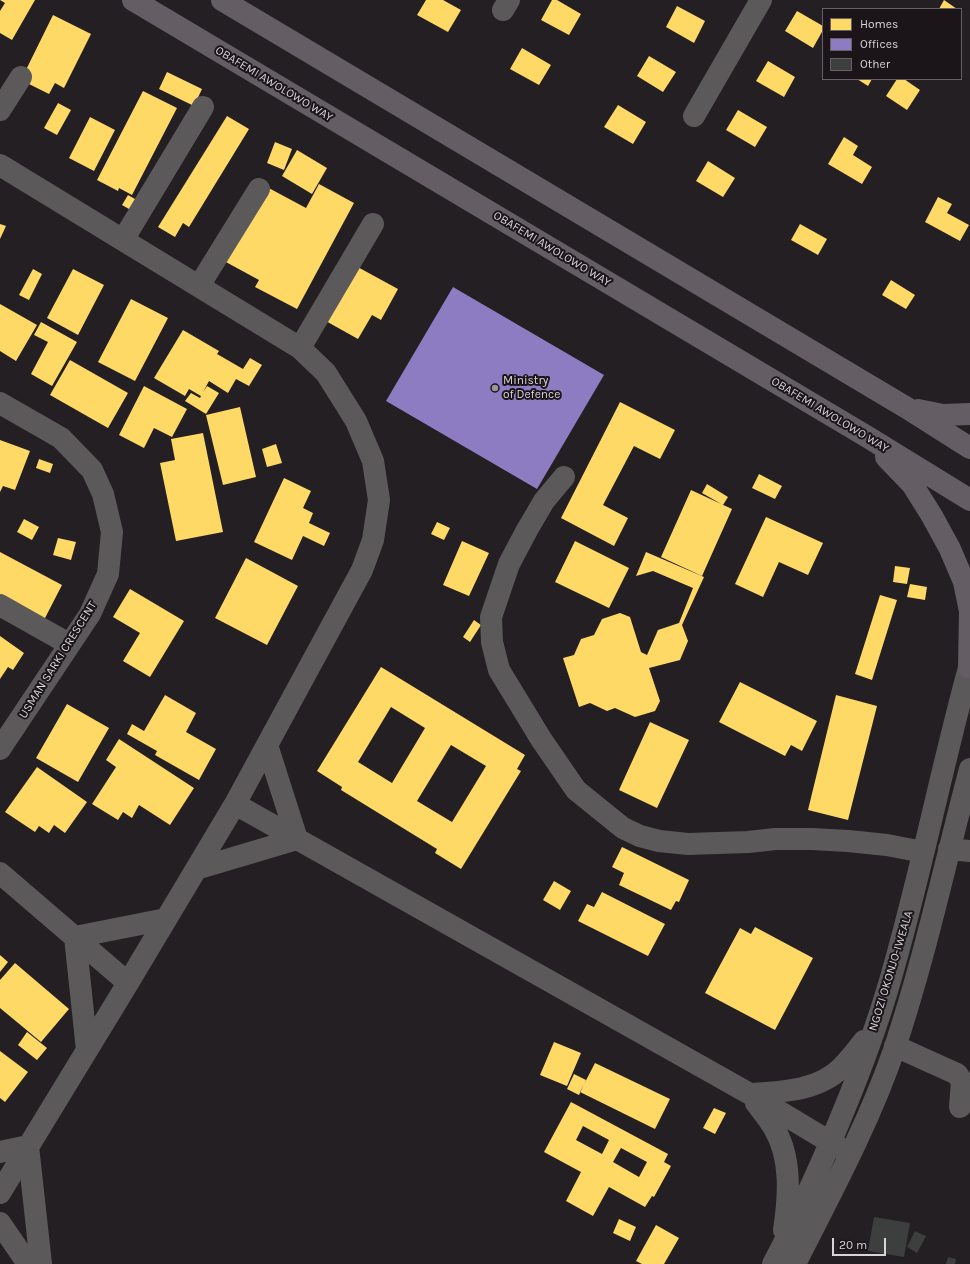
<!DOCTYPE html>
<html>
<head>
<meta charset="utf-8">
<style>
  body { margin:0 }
  #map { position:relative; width:970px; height:1264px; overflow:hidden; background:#231f22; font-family:Karla,sans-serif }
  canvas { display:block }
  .legend { position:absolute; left:822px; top:8px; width:140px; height:72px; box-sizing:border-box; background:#1b151a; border:1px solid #676166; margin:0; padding:5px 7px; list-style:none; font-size:12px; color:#d8d4d7 }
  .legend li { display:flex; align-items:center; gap:8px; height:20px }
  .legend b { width:20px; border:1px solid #676166 }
  .scale { position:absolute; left:832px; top:1238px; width:54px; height:18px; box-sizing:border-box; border:2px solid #d8d4d7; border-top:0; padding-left:5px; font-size:12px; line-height:14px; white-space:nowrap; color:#d8d4d7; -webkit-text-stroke:3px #1b151a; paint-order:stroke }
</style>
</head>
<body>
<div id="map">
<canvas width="970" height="1264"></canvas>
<ul class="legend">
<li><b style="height:11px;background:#ffd966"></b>Homes</li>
<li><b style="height:11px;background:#8e7cc3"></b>Offices</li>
<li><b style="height:11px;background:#3d3e3e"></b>Other</li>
</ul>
<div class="scale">20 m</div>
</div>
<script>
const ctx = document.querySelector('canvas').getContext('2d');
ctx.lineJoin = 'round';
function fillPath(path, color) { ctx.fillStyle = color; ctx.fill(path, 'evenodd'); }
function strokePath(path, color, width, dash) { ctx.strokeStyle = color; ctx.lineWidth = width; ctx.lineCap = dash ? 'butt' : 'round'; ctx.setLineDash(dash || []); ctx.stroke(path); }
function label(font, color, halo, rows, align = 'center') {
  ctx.font = font + ' Karla,sans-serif'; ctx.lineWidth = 4; ctx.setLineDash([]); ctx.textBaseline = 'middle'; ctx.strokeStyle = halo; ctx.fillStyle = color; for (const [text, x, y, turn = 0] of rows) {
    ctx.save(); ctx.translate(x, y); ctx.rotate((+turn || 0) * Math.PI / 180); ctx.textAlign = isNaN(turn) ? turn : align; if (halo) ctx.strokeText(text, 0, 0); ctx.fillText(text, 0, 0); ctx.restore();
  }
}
const homes = new Path2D(`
  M0,0H35L12,40L0,33V11L5,3Z
  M426,0H443L461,10L448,32L417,15Z
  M552,0H557L581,14L569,35L541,20Z
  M944,0L957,9H939Z
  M677,6L705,21L694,43L666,27Z
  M797,11L823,26V30L813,48L785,31Z
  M53,15L91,34L64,88L55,83L49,94L21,80Z
  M522,48L551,65L539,85L510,69Z
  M649,56L676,72L663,92L637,76Z
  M768,61L795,77L784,97L756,81Z
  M167,72L202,89L194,106L159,89Z
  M857,79H872L868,86Z
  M897,79H904L920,90L907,110L886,96Z
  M143,91L177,108L132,195L119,188L118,191L97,180Z
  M58,103L71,110L57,135L44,128Z
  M618,105L646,122L633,144L604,127Z
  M738,110L767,127L755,147L726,130Z
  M227,116L249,129L189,227L183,223L175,237L158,227Z
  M90,117L115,130L94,171L69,158Z
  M844,137L858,146L853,155L872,167L862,184L828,164Z
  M275,142L292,149L284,170L267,163Z
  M297,150L327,168L312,194L282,176Z
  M708,161L735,178L723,197L696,181Z
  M319,184L354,203L297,309L255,287L259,280L224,261L265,186L306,208Z
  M128,195L142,203L136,213L122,205Z
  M938,197L952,204L947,213L969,225L960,241L925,222Z
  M0,224L6,226L0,239Z
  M800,224L827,239L818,255L791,240Z
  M354,265L398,289L381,320L372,315L358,339L324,320Z
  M33,269L42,274L29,300L19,295Z
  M73,269L104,285L78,335L47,318Z
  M891,280L915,295L906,309L882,295Z
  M131,299L168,318L135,381L98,362Z
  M0,304L37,325L16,361L0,351Z
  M41,322L77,342L52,386L31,374L48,342L34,335Z
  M183,330L219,351L217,354L243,369L250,358L262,365L249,386L236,379L228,393L209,381L203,392L207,386L219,393L206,414L185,401L191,393L200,398L201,396L189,389L185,396L154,378Z
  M70,360L128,393L108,428L50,395Z
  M144,386L187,409L172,437L154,428L144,448L119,435Z
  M620,402L675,430L660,459L634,446L603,505L628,518L614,546L561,518Z
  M240,407L256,477L223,485L206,415Z
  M203,433L223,532L176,541L160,463L175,460L171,439Z
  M0,440L30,451L15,490L3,486L0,492Z
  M276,444L282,463L267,467L262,449Z
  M39,459L53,464L50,473L36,468Z
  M759,474L782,486L775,499L752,488Z
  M284,478L311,491L303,508L313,513L309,523L330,533L324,546L303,536L292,560L254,542Z
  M707,484L728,497L723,505L702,493Z
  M691,490L732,509L702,576L661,557Z
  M766,517L823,543L808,575L779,562L763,597L735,584Z
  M24,519L39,527L32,540L17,532Z
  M437,522L450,528L444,540L431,534Z
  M58,538L76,542L71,560L53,555Z
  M462,541L489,553L469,596L443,585Z
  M575,541L629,568L609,608L555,582Z
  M0,552L62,585L44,620L0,597Z
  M646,552L704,577L682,625L688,641L680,660L649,668L660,701L655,711L635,717L615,708L607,711L590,703L579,707L563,658L574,655L581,639L594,635L602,619L620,613L630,617L641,652L647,655L658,630L679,623L693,588L653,571L636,576Z
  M246,558L298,586L267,645L215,618Z
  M895,566L910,568L907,584L893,582Z
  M910,584L927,587L925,600L907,597Z
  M130,589L184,621L150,677L123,661L140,633L113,617Z
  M880,595L897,600L872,680L855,674Z
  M474,620L481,625L470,642L463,637Z
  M0,636L24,653L13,670L8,667L0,679Z
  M381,667L525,755L517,769L521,771L461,869L435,853L437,849L341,790L342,787L317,771ZM391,707L425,728L392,783L358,762ZM451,745L486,766L452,822L417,801Z
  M740,682L817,721L802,751L791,745L785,756L719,722Z
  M165,695L196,713L186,732L216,749L199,780L155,755L157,751L127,734L132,724L144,731Z
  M836,695L877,706L848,820L808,810Z
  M67,704L109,728L78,782L36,758Z
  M650,722L689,740L657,808L619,790Z
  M119,739L194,788L170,825L139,805L132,818L123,812L118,820L92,804L116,767L106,760Z
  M37,767L87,802L65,833L54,825L49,833L39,826L35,832L5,812Z
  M622,847L689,880L679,902L676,901L671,910L619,885L624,873L612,867Z
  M554,881L571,891L560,910L543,900Z
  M602,892L665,924L648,956L578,921L587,904L594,907Z
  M755,927L813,958L775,1030L705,993L740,928L751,934Z
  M0,955L8,962L0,972Z
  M15,963L69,1009L41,1042L0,1008V980Z
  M27,1032L47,1048L37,1060L18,1045Z
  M554,1042L581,1053L567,1086L540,1075Z
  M0,1051L28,1072L5,1102L0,1098Z
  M595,1063L670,1099L655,1129L580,1092Z
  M574,1074L586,1080L579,1095L567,1089Z
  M571,1102L668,1154L664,1162L671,1166L654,1197L652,1196L645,1207L609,1187L593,1216L566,1201L581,1172L544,1152ZM583,1126L609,1140L602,1154L576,1140ZM621,1148L647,1162L639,1177L613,1162Z
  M714,1108L726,1113L715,1134L703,1128Z
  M619,1219L636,1227L630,1241L613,1233Z
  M656,1225L679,1238L664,1264H642L636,1261Z`);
const offices = new Path2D(`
  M453,287L604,375L537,489L386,401Z`);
const building = new Path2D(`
  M874,1217L910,1223L904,1257L868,1251Z
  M915,1231L926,1236L917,1253L907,1247Z
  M948,1257L956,1259L955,1264H946Z`);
const minor = new Path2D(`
  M503,10L509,0
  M0,110L21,77
  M694,116L761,0
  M0,165L300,348L326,373L356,421L373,461L379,500L373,540L362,570L235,804L750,1094L850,1154
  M123,240L203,107
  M199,286L259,189
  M300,348L373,224
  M0,403L61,438L92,470L103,494L112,532L108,574L90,614L0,749
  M564,477L544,501L527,530L509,564L491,617L492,642L499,670L541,739L576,790L623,828L640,836L659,841L688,844L748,842L775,839H812L848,841L887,845L923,852
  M0,605L69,644
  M949,849L970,851
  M196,869L297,839L267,745
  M0,873L128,983
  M895,1046L957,1074L962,1081L960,1107
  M87,1050L75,937L166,919
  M750,1094C781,1092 819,1091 842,1067C850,1059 857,1050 864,1041
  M756,1103C762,1111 769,1119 774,1128C792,1158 789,1197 784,1230
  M0,1152L28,1146L41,1264
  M0,1193L128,983L235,804
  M0,1223L28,1264
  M773,1264C789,1235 802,1205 816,1175C843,1115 868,1054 887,991C919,884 940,773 970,664
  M795,1264C830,1195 869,1123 894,1050C925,958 945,863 970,769`);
const major = new Path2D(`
  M133,0L866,436L970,500
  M222,0L907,408L970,448
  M918,410L943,415L970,414
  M886,457L912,484L932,516L950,549L964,582L970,611L969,667`);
const markers = [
  [495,388,4,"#999598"]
];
const streetNames = [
  ["OBAFEMI AWOLOWO WAY",274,84,31],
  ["OBAFEMI AWOLOWO WAY",552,249,31],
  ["OBAFEMI AWOLOWO WAY",830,415,31],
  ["USMAN SARKI CRESCENT",58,660,-58],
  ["NGOZI OKONJO-IWEALA",891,971,-73]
];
const poiNames = [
  ["Ministry",503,381],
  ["of Defence",503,395]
];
fillPath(homes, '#ffd966');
fillPath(offices, '#8e7cc3');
fillPath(building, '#3d3e3e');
strokePath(minor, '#5c595b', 22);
strokePath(major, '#655d64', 22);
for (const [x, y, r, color] of markers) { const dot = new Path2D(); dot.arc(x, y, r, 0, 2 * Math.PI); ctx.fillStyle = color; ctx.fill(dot); strokePath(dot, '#1b151a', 1.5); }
label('12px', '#d8d4d7', '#1b151a', streetNames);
label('12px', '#d8d4d7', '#1b151a', poiNames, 'left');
</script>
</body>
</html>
